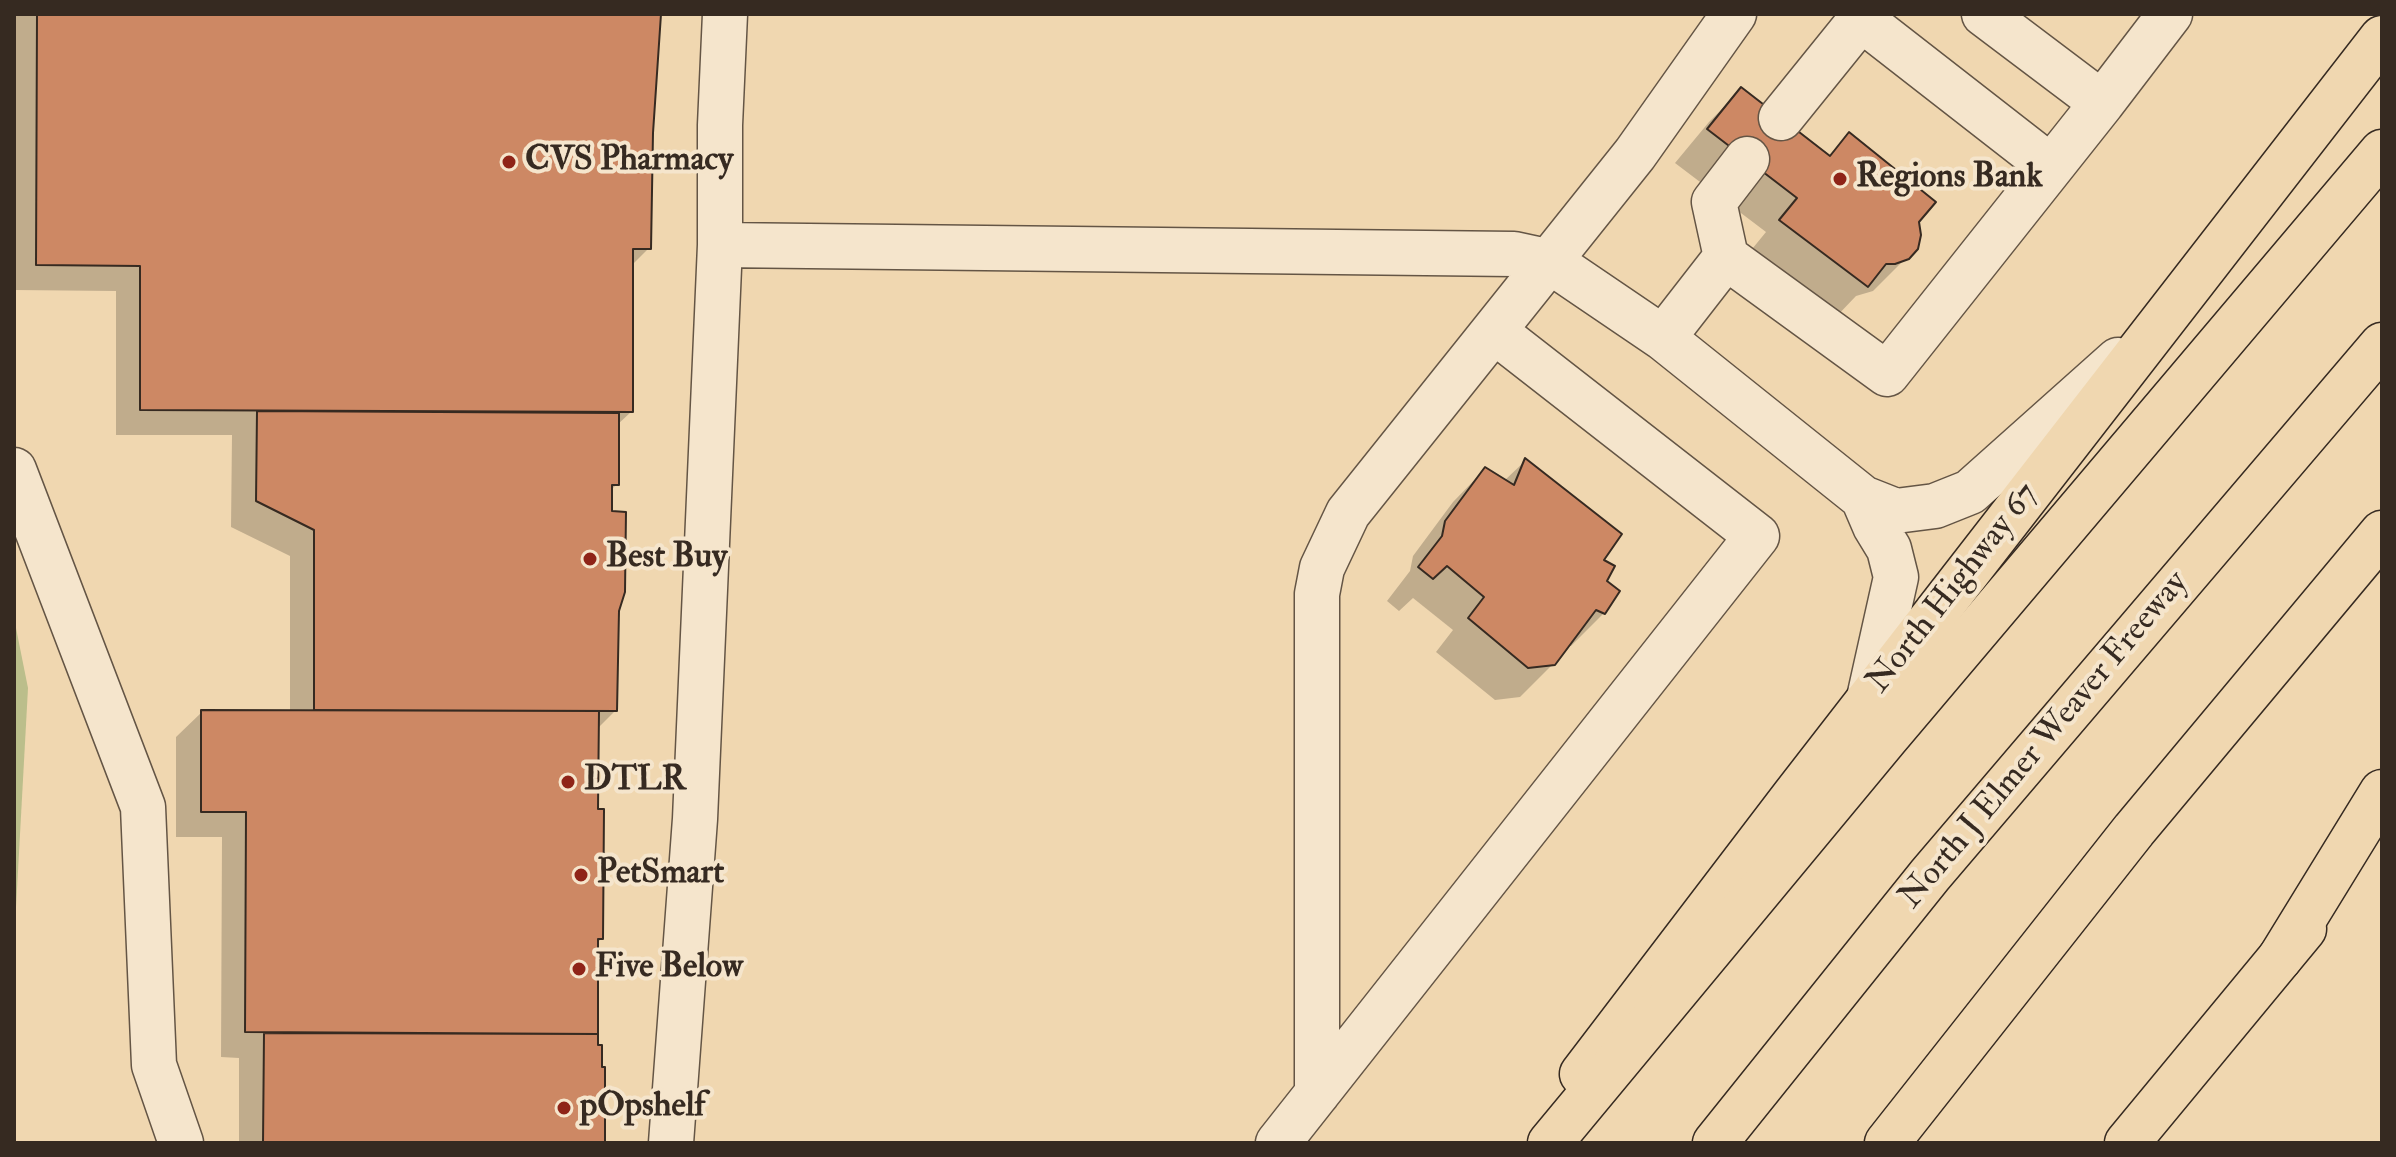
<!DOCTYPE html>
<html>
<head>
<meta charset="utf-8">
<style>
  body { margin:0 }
  #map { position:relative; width:2396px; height:1157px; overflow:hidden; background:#f0d7b0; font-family:"IM FELL Double Pica",serif }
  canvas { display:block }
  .frame { position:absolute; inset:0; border:16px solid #362a21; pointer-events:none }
</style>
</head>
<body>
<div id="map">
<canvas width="2396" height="1157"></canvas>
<div class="frame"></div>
</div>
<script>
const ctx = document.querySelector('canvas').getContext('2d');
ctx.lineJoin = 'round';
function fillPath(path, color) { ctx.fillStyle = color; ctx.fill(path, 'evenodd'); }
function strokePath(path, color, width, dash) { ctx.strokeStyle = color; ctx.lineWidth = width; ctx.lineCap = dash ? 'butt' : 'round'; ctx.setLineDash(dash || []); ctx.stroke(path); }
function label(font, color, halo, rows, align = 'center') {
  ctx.font = font + ' "IM FELL Double Pica",serif'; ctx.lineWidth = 8; ctx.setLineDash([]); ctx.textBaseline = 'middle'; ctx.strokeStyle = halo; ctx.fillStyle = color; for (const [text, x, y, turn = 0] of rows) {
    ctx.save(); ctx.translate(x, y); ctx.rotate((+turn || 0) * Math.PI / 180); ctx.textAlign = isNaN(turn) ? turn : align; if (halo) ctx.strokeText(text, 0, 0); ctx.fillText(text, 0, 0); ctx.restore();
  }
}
const green = new Path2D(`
  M14,618L28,688L14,944Z`);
const shadow = new Path2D(`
  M14,14H659L651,133L649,248L631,266V412L617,425V484L610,491L617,611L615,711L597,729L596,811L601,939L596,944V1047L603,1143H239V1058L221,1057L222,837H176V737L202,712H290V556L231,527L232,435H116V291L14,290Z
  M1742,89L1827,157L1850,135L1917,222L1916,248L1873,291L1856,296L1834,319L1748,254L1766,232L1675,163L1709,122Z
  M1525,461L1601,561L1604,581V613L1571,646L1568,645L1554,663L1520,697L1495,700L1436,652L1453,630L1413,598L1399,611L1387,601L1410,571L1413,556L1453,502L1485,469L1504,481Z`);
const building = new Path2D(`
  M37,14H661L653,133L651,249H633V412L140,410V266L36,265Z
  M1741,87L1830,156L1849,132L1936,202L1919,222L1921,235L1918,249L1909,259L1895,264H1886L1868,287L1779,220L1797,198L1707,129Z
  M257,411L619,413V485H612V511L626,512L625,592L619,611L617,711L314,710V530L256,501Z
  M1525,458L1622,534L1604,560L1615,566L1607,581L1620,591L1605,614L1596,610L1555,665L1528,668L1468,618L1484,597L1447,566L1433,579L1418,567L1442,536L1445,521L1485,467L1514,485Z
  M201,710L599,711L598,809H604L603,939H598V1034L245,1032L246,812H201Z
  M264,1033L598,1034V1045H602V1067H605V1143H263Z`);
const minor = new Path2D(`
  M2102,103L2170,14
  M1781,118L1861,19L2051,167
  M1747,159L1714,202L1726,257L1887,374L2102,103L1984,14
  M720,245L1514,254L1551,262L1663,338L1726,257
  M1663,338L1863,498L1896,511L1935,506L1970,492L2118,360
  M14,470L143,807L154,1065L181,1143
  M1863,498L1875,526L1889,549L1896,577L1869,698
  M1317,1094V594L1322,568L1348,513L1635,154L1734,14
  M671,1143L695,819L720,245V125L725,14
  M1278,1143L1757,536L1494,331`);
const major = new Path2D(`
  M1582,1074L1794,796L2382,38
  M2127,1143L2304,929`);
const highway = new Path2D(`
  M2280,958L2382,792
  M1550,1143L1886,738L2382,152
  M1715,1143L1930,875L2382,345
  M1887,1143L2134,830L2382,533`);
const markers = [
  [509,162,8,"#8f2418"],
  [1840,179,8,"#8f2418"],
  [590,559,8,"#8f2418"],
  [568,782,8,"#8f2418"],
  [581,875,8,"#8f2418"],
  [579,969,8,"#8f2418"],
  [564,1108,8,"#8f2418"]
];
const poiNames = [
  ["CVS Pharmacy",525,162],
  ["Regions Bank",1856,179],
  ["Best Buy",606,559],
  ["DTLR",584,782],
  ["PetSmart",597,875],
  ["Five Below",595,969],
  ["pOpshelf",580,1108]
];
const streetNames = [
  ["North Highway 67",1954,589,-52],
  ["North J Elmer Weaver Freeway",2045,741,-50]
];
fillPath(green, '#bbbe8b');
fillPath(shadow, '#0003');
fillPath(building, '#cd8864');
strokePath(building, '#362a21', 2);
strokePath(minor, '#645545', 47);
strokePath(major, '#362a21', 47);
strokePath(highway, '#362a21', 47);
strokePath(minor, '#f5e5cc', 44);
strokePath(major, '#f0d7b0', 44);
strokePath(highway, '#f0d7b0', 44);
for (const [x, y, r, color] of markers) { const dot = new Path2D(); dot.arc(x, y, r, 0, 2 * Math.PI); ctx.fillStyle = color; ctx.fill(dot); strokePath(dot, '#f5e5cc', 3); }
label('bold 34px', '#362a21', '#f5e5cc', poiNames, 'left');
label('34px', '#362a21', '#f5e5cc', streetNames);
</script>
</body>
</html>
